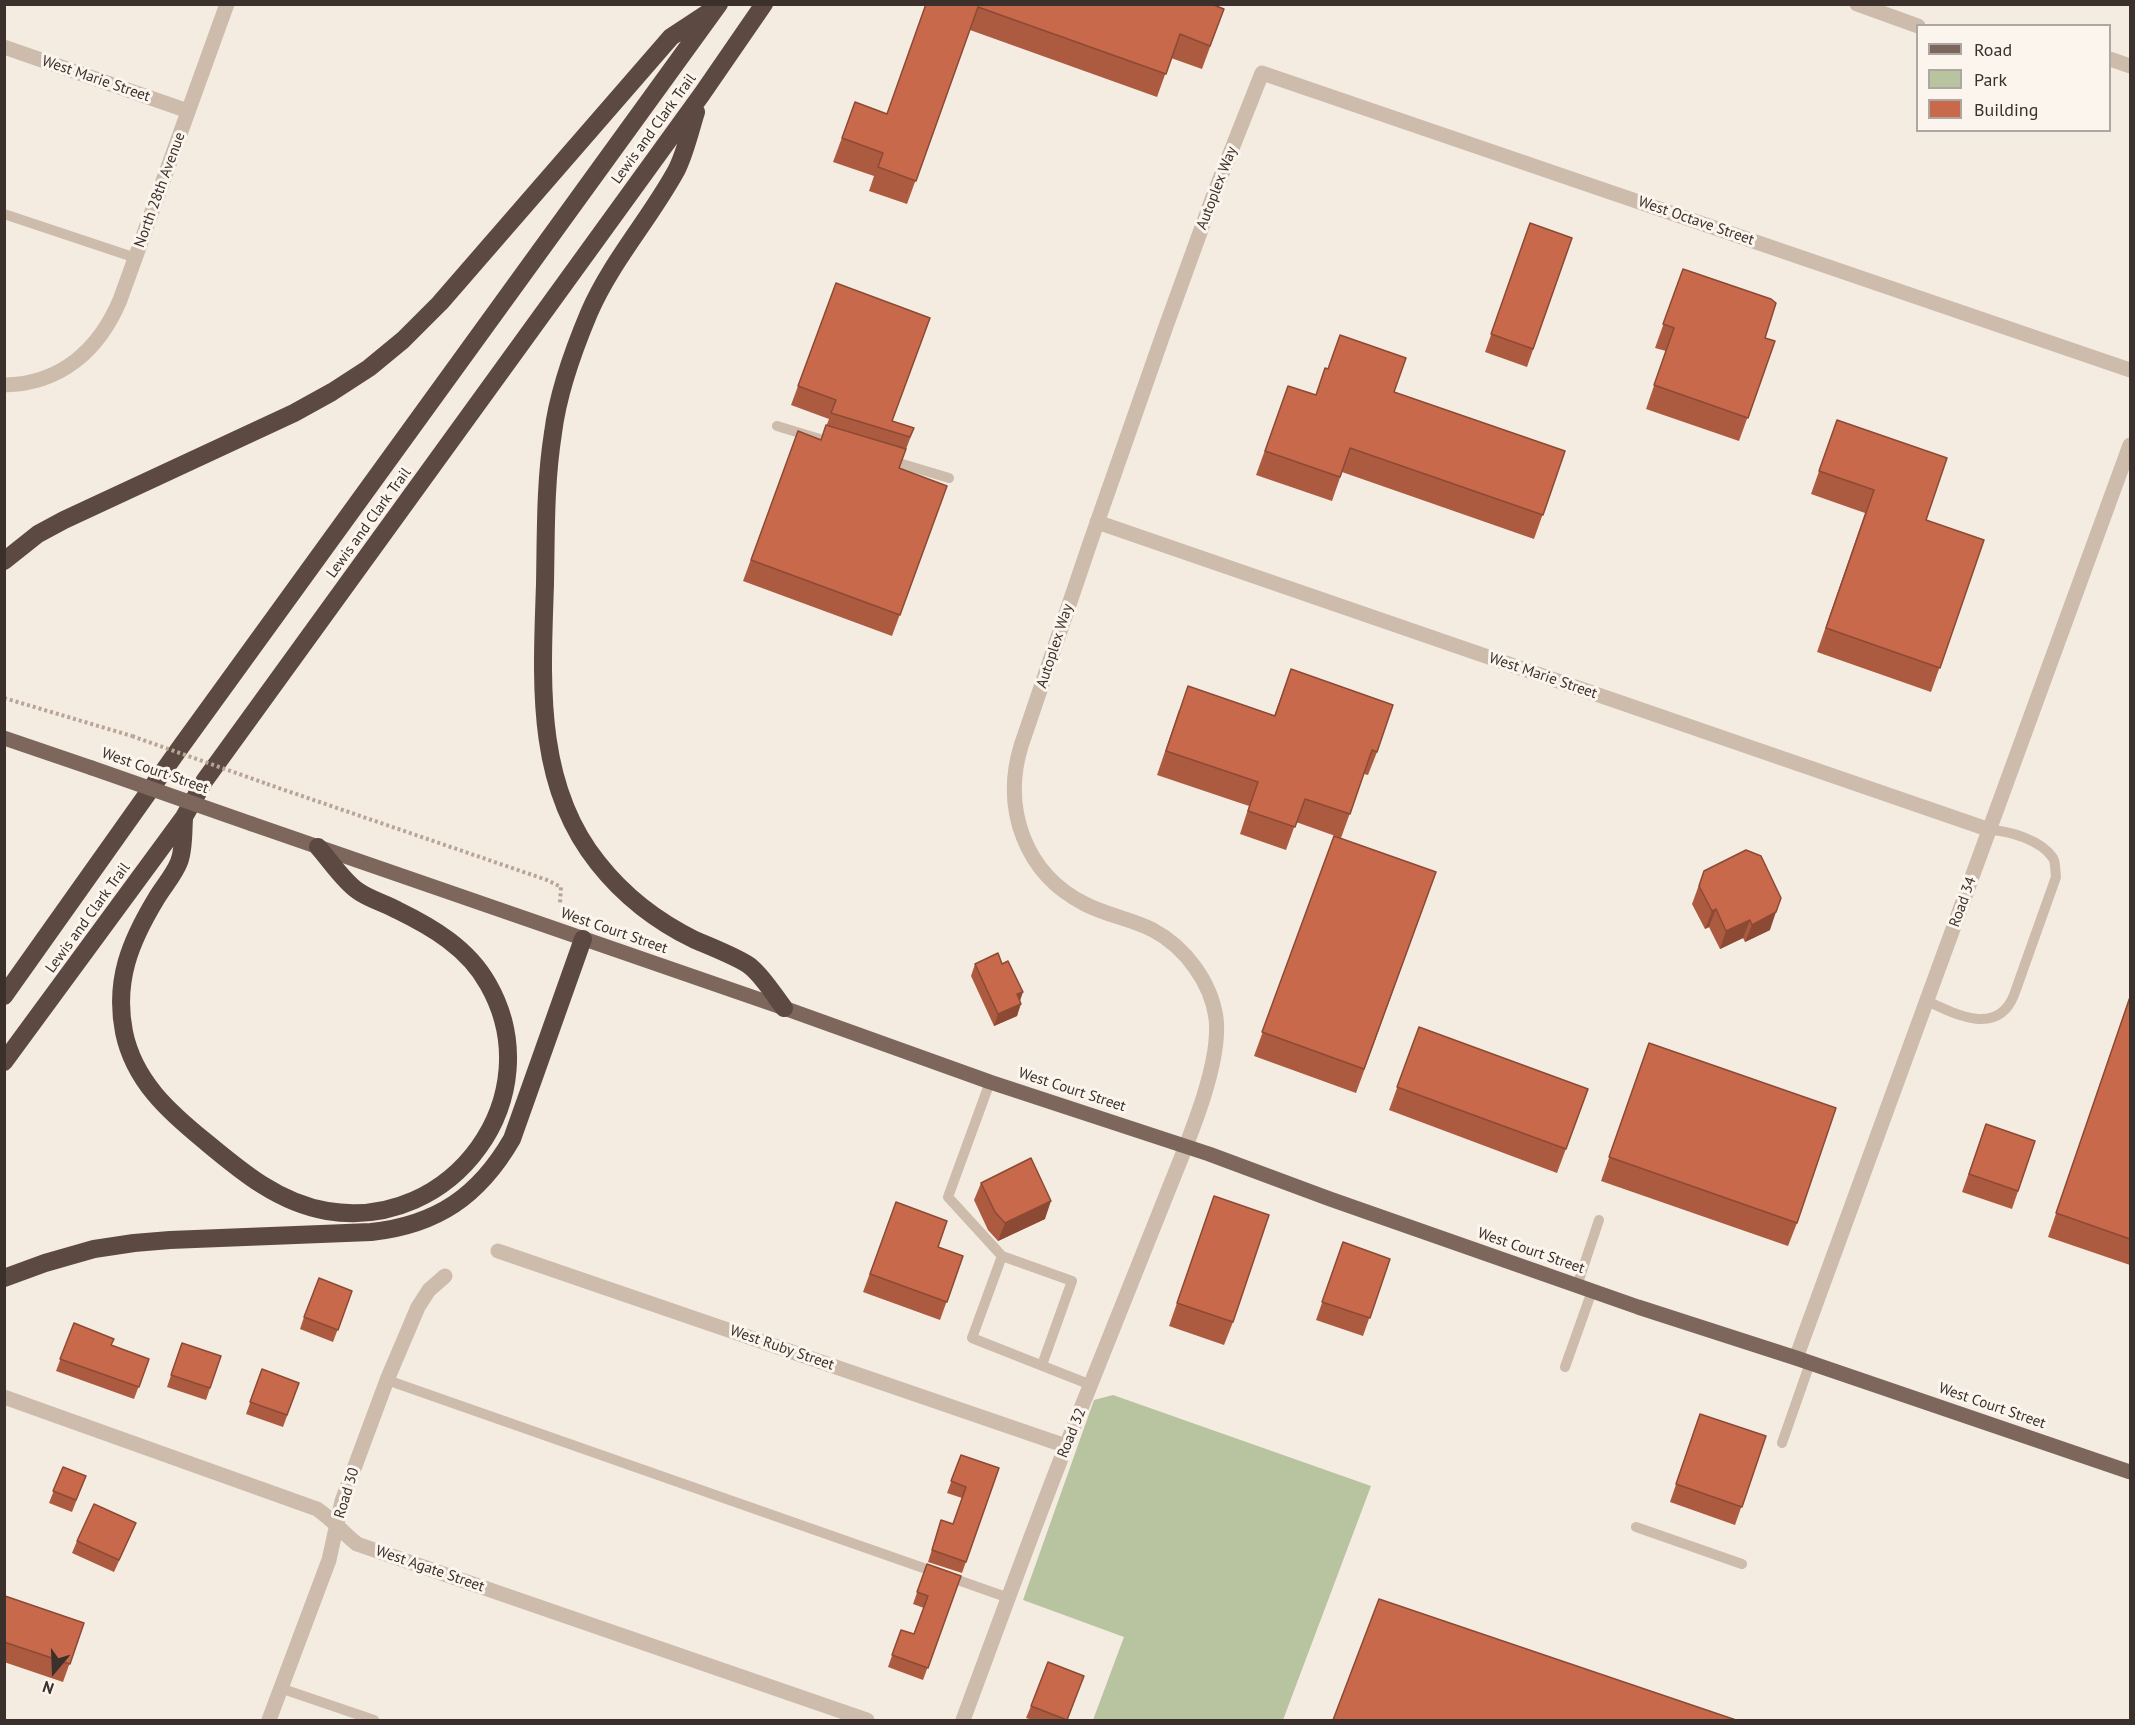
<!DOCTYPE html>
<html>
<head>
<meta charset="utf-8">
<style>
  body { margin:0 }
  #map { position:relative; width:2135px; height:1725px; overflow:hidden; background:#f4ebe1; font-family:"PT Sans",sans-serif }
  canvas { display:block }
  .frame { position:absolute; inset:0; border:6px solid #3b302b; pointer-events:none }
  .legend { position:absolute; left:1916px; top:24px; width:195px; height:108px; box-sizing:border-box; background:#fbf5ee; border:2px solid #aea6a0; margin:0; padding:8px 10px; list-style:none; font-size:18px; color:#3b302b }
  .legend li { display:flex; align-items:center; gap:12px; height:30px }
  .legend b { width:30px; border:2px solid #aea6a0 }
  .north { position:absolute; left:24px; top:1641px; width:60px; height:60px; -webkit-text-stroke:4px #fbf5ee; paint-order:stroke; rotate:199deg; font-size:16px; font-weight:700; line-height:24px; text-align:center; color:#3b302b }
  .north::after { content:''; display:block; margin:auto; width:21px; height:27px; background:#3b302b; clip-path:polygon(50% 0,100% 100%,50% 72%,0 100%) }
</style>
</head>
<body>
<div id="map">
<canvas width="2135" height="1725"></canvas>
<div class="frame"></div>
<ul class="legend">
<li><b style="height:8px;background:#7d675c"></b>Road</li>
<li><b style="height:16px;background:#b8c4a0"></b>Park</li>
<li><b style="height:16px;background:#c8694b"></b>Building</li>
</ul>
<div class="north">N</div>
</div>
<script>
const ctx = document.querySelector('canvas').getContext('2d');
ctx.lineJoin = 'round';
function fillPath(path, color) { ctx.fillStyle = color; ctx.fill(path, 'evenodd'); }
function strokePath(path, color, width, dash) { ctx.strokeStyle = color; ctx.lineWidth = width; ctx.lineCap = dash ? 'butt' : 'round'; ctx.setLineDash(dash || []); ctx.stroke(path); }
function label(font, color, halo, rows, align = 'center') {
  ctx.font = font + ' "PT Sans",sans-serif'; ctx.lineWidth = 6; ctx.setLineDash([]); ctx.textBaseline = 'middle'; ctx.strokeStyle = halo; ctx.fillStyle = color; for (const [text, x, y, turn = 0] of rows) {
    ctx.save(); ctx.translate(x, y); ctx.rotate((+turn || 0) * Math.PI / 180); ctx.textAlign = isNaN(turn) ? turn : align; if (halo) ctx.strokeText(text, 0, 0); ctx.fillText(text, 0, 0); ctx.restore();
  }
}
const green = new Path2D(`
  M1113,1395L1371,1486L1283,1720H1093L1124,1637L1023,1600L1094,1400Z`);
const path = new Path2D(`
  M4,698L132,736
  M267,784L547,880L561,887L560,903`);
const service = new Path2D(`
  M4,214L136,258
  M777,426L833,443
  M889,460L949,478
  M1927,1001C1956,1015 1998,1036 2014,995L2056,877C2055,871 2056,863 2053,858C2041,840 2010,831 1990,830
  M990,1082L948,1197L1002,1256L972,1338L1091,1385
  M1002,1256L1072,1281L1042,1365
  M1577,1286L1599,1220
  M1565,1367L1592,1291
  M387,1380L1009,1598
  M1782,1443L1810,1363
  M1636,1527L1742,1564
  M280,1688L374,1720`);
const minor = new Path2D(`
  M1857,4L1918,26
  M4,47L188,111
  M2110,59L2130,66
  M1097,522L1990,830
  M498,1251L1066,1446
  M4,1397L317,1509C332,1519 343,1533 357,1544L867,1720
  M269,1720L329,1560L342,1501L387,1380L418,1307L429,1290L445,1276
  M963,1720C997,1629 1030,1537 1066,1446C1099,1363 1133,1279 1166,1196C1184,1150 1222,1066 1216,1018C1211,982 1185,947 1153,930C1131,919 1106,915 1085,904C1025,874 1002,809 1021,746L1090,543L1165,329L1214,194L1262,73L2130,370`);
const tertiary = new Path2D(`
  M4,385C61,384 99,350 120,300L227,4
  M1796,1358L2130,445`);
const primary = new Path2D(`
  M4,738L92,768
  M252,824L784,1008L990,1082L1209,1154L1330,1199L1638,1307L1796,1358L2130,1472`);
const motorway = new Path2D(`
  M696,112C690,131 685,154 676,171C649,220 611,262 589,313C573,351 558,392 553,433C545,483 546,533 545,584C542,679 534,784 598,863C624,896 658,922 695,940C709,946 742,959 751,967C764,978 774,995 784,1008
  M4,561L38,534L64,520L294,413L332,392L369,368L403,340L440,303L671,37L709,12
  M184,819C183,832 184,850 179,862C174,875 163,887 156,899C130,942 114,981 124,1032C134,1081 169,1112 206,1142C242,1172 279,1203 327,1211C453,1232 552,1096 488,984C468,948 432,927 397,910C384,903 369,899 358,891C344,882 329,859 318,847
  M4,996L182,745L719,4
  M4,1062L184,817L205,780L702,94L764,4
  M4,1278L45,1263L94,1249L134,1243L170,1240L371,1232C437,1225 479,1196 512,1139L583,939`);
const pathBridge = new Path2D(`
  M132,736L267,784`);
const primaryBridge = new Path2D(`
  M92,768L252,824`);
const wall = new Path2D(`
  M926,4L1224,9L1202,69L1171,58L1157,97L970,30L907,204L869,191L874,176L833,162L855,102L887,114Z
  M1530,223L1572,238L1527,367L1485,352Z
  M1683,269L1765,338L1775,341L1739,441L1646,409L1666,351L1655,348Z
  M836,283L892,421L914,428L899,468L947,486L892,636L743,581L798,431L821,440L829,419L791,405Z
  M1288,386L1315,395L1394,392L1565,451L1534,539L1342,472L1332,501L1256,475Z
  M1837,420L1926,520L1984,540L1931,692L1817,652L1865,513L1811,494Z
  M1291,669L1377,752L1368,775L1364,774L1341,838L1296,822L1286,850L1240,834L1249,806L1157,775L1179,710L1274,716Z
  M1334,836L1436,872L1356,1093L1254,1056Z
  M1704,871L1770,930L1745,942L1743,938L1720,949L1709,927L1705,929L1692,904Z
  M975,964H1002L1020,1001L1017,1016L994,1026L971,976Z
  M2130,996V1265L2048,1237Z
  M1419,1027L1588,1089L1557,1173L1389,1110Z
  M1649,1043L1797,1223L1788,1246L1601,1181Z
  M1986,1124L2035,1141L2012,1209L1962,1192Z
  M981,1183L1045,1219L998,1241L988,1230L974,1200Z
  M896,1202L938,1247L963,1256L940,1320L863,1292Z
  M1206,1219L1233,1322L1224,1345L1169,1326Z
  M1343,1243L1390,1259L1363,1336L1316,1320Z
  M352,1291L333,1342L300,1329L304,1317Z
  M74,1323L112,1346L149,1359L134,1399L56,1371Z
  M182,1343L221,1356L206,1400L167,1387Z
  M262,1369L299,1383L283,1427L246,1414Z
  M1700,1414L1766,1436L1735,1525L1670,1502Z
  M961,1455L999,1468L962,1573L928,1562L941,1520L953,1524L962,1498L947,1493Z
  M63,1467L86,1476L72,1512L49,1503Z
  M131,1535L114,1572L72,1553L77,1541Z
  M927,1564L961,1576L923,1680L888,1667L901,1630L914,1634L924,1608L913,1604Z
  M5,1596L84,1623L63,1682L4,1662Z
  M1031,1706L1067,1720H1033L1026,1718Z`);
const shadedWall = new Path2D(`
  M1716,909L1709,927L1705,929L1712,911Z
  M1776,912L1770,930L1745,942L1752,925Z
  M1750,920L1743,938L1720,949L1726,931Z
  M1023,992L1019,1004L1017,994Z
  M1021,1004L1017,1016L994,1026L998,1014Z
  M1051,1201L1045,1219L998,1241L1005,1223Z`);
const building = new Path2D(`
  M926,4H1211L1224,9L1210,46L1180,34L1166,74L978,7L916,181L878,167L883,153L842,138L855,102L887,114Z
  M1530,223L1572,238L1533,349L1491,334Z
  M1683,269L1771,299L1776,303L1765,338L1775,341L1748,418L1654,385L1674,328L1663,324Z
  M836,283L930,318L892,421L914,428L910,437L831,413L836,400L798,386Z
  M1340,335L1406,358L1394,392L1565,451L1543,515L1350,448L1340,477L1265,451L1288,386L1316,395L1325,368L1328,369Z
  M1837,420L1947,458L1926,520L1984,540L1940,668L1826,628L1874,490L1819,471Z
  M826,425L906,449L899,468L947,486L900,615L751,560L798,431L821,440Z
  M1291,669L1393,705L1377,752L1372,750L1350,814L1305,799L1295,827L1248,811L1258,782L1166,751L1188,686L1275,716Z
  M1334,836L1436,872L1364,1069L1262,1032Z
  M1746,850L1761,856L1781,898L1776,912L1752,925L1750,920L1726,931L1716,909L1712,911L1699,886L1704,871Z
  M998,953L1002,964L1008,961L1023,992L1017,994L1021,1004L998,1014L975,964Z
  M2130,997V1239L2056,1213Z
  M1419,1027L1588,1089L1566,1149L1397,1087Z
  M1649,1043L1836,1108L1797,1223L1609,1157Z
  M1986,1124L2035,1141L2018,1191L1969,1174Z
  M1031,1158L1051,1201L1005,1223L995,1212L981,1183Z
  M1214,1196L1269,1215L1233,1322L1177,1303Z
  M896,1202L947,1221L938,1247L963,1256L947,1302L870,1274Z
  M1343,1242L1390,1259L1370,1318L1322,1302Z
  M319,1278L352,1291L338,1330L304,1317Z
  M74,1323L114,1339L111,1345L149,1359L139,1387L60,1359Z
  M182,1343L221,1356L210,1388L171,1375Z
  M262,1369L299,1383L287,1415L250,1402Z
  M1700,1414L1766,1436L1742,1507L1676,1484Z
  M961,1455L999,1468L966,1562L932,1550L941,1520L953,1524L966,1487L951,1481Z
  M63,1467L86,1476L76,1500L53,1491Z
  M94,1504L136,1523L119,1560L77,1541Z
  M927,1564L961,1576L928,1668L892,1655L901,1630L914,1634L928,1596L917,1592Z
  M5,1596L84,1623L70,1664L4,1642Z
  M1379,1599L1736,1720H1333Z
  M1048,1662L1084,1676L1067,1720L1031,1706Z`);
const streetNames = [
  ["West Marie Street",96,79,19],
  ["Lewis and Clark Trail",654,129,-54],
  ["Autoplex Way",1217,188,-69],
  ["North 28th Avenue",160,190,-70],
  ["West Octave Street",1696,221,19],
  ["Lewis and Clark Trail",369,523,-54],
  ["Autoplex Way",1055,646,-72],
  ["West Marie Street",1543,676,19],
  ["West Court Street",155,771,19],
  ["Road 34",1963,902,-70],
  ["Lewis and Clark Trail",88,918,-54],
  ["West Court Street",614,931,19],
  ["West Court Street",1072,1090,18],
  ["West Court Street",1531,1251,19],
  ["West Ruby Street",782,1348,19],
  ["West Court Street",1992,1406,19],
  ["Road 32",1072,1433,-68],
  ["Road 30",347,1493,-73],
  ["West Agate Street",430,1569,19]
];
fillPath(green, '#b8c4a0');
strokePath(path, '#b9a596', 4, [3, 3]);
strokePath(service, '#cdbbac', 10);
strokePath(minor, '#cdbbac', 15);
strokePath(tertiary, '#cdbbac', 15);
strokePath(primary, '#7d675c', 15);
strokePath(motorway, '#5c4a42', 18);
strokePath(pathBridge, '#b9a596', 4, [3, 3]);
strokePath(primaryBridge, '#7d675c', 15);
fillPath(wall, '#ac5a40');
fillPath(shadedWall, '#8c4a34');
fillPath(building, '#c8694b');
strokePath(building, '#8c4a34', 1.5);
label('15px', '#3b302b', '#fbf5ee', streetNames);
</script>
</body>
</html>
